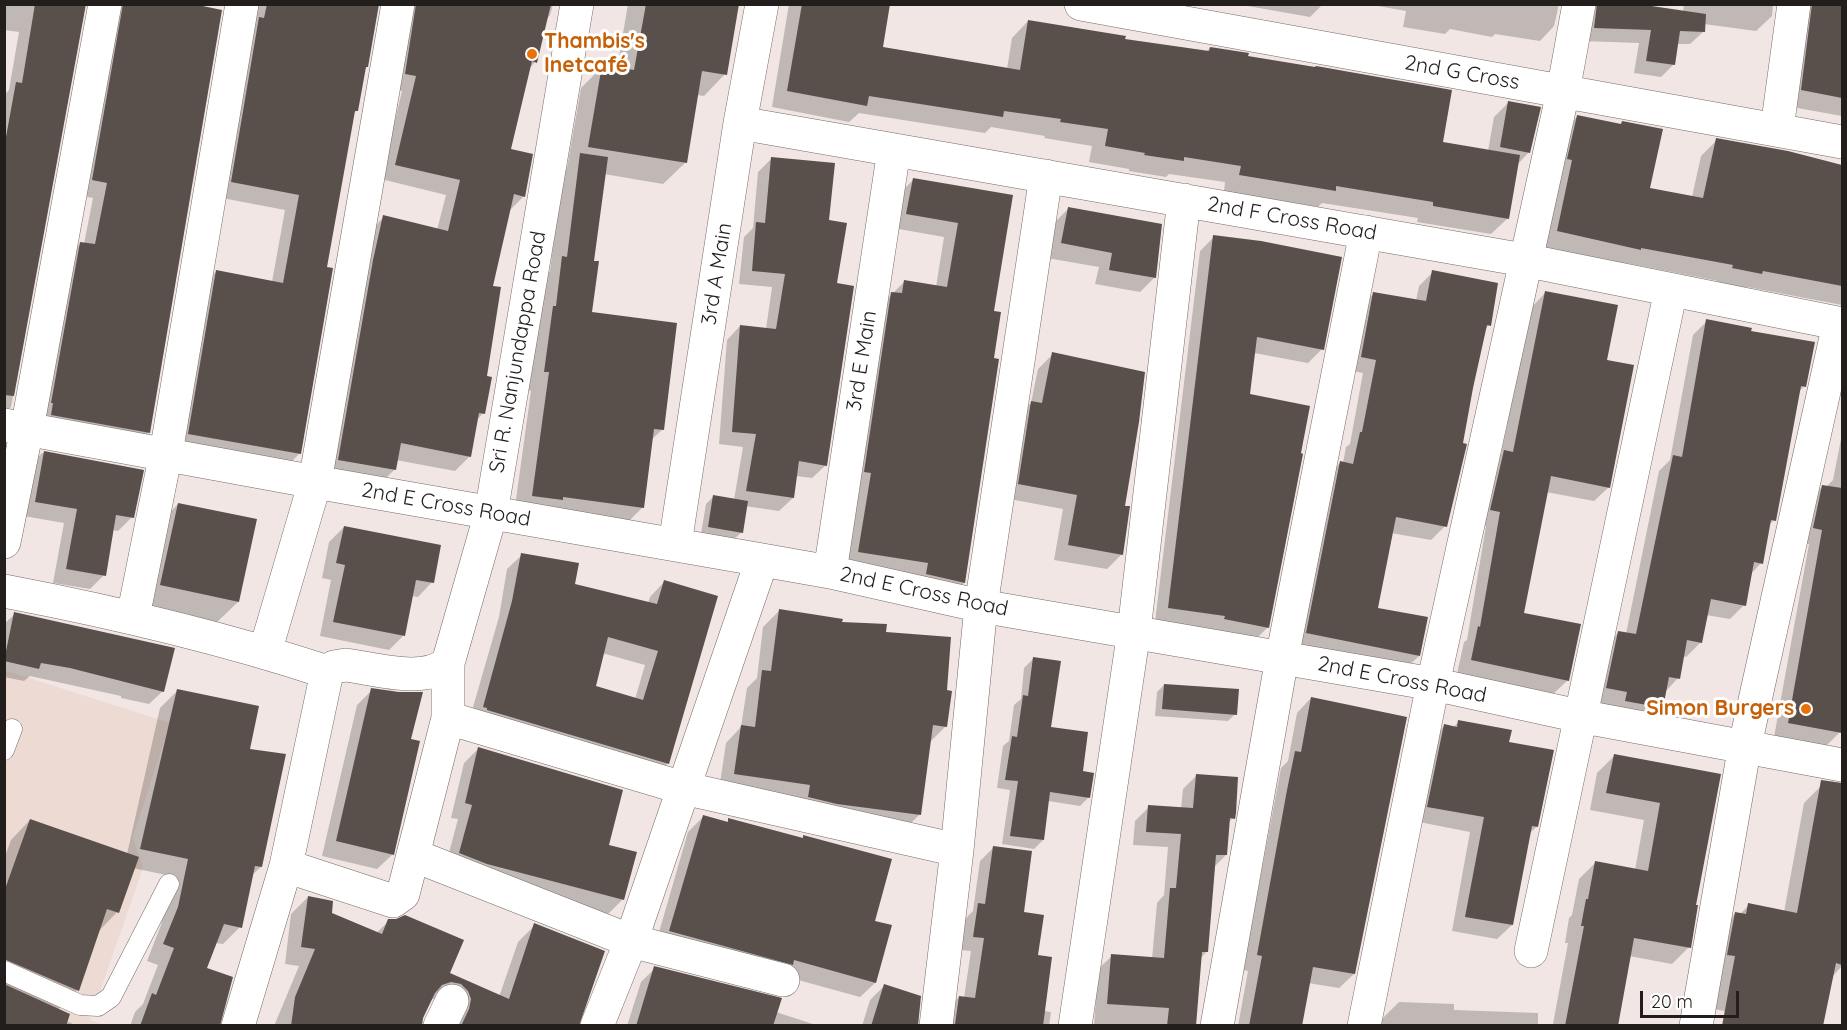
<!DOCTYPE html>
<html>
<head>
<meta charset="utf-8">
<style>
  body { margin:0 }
  #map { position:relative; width:1847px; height:1030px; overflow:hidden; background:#f1e6e3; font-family:Quicksand,sans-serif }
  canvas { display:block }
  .frame { position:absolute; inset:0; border:6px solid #211e1c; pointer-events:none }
  .scale { position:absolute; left:1640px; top:991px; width:99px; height:27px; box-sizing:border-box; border:3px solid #211e1c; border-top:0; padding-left:8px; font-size:18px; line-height:21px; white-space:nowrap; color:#211e1c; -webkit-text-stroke:4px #fff; paint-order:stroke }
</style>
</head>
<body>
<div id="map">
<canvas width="1847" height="1030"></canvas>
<div class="frame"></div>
<div class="scale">20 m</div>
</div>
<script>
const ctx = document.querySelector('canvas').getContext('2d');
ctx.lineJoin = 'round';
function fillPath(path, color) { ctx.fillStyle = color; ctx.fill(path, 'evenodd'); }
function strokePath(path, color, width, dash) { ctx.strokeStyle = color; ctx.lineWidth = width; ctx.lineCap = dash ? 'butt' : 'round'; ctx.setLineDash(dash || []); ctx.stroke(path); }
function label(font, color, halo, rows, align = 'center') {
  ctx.font = font + ' Quicksand,sans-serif'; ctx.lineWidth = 6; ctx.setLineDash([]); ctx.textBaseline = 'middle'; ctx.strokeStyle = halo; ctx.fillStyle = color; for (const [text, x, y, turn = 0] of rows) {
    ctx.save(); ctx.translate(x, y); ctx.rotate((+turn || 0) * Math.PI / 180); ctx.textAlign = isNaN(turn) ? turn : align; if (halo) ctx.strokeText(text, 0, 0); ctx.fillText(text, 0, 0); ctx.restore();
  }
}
const built = new Path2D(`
  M4,670L170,723L133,837L143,868L90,1020L103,1025H5Z`);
const shadow = new Path2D(`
  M4,4H84L11,407L4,413V95L9,90L19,32L4,30Z
  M102,4H184L149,432L134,447L35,429L66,258L81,243L84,244L93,198L78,195Z
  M256,4H377L367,67L364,69L356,111L354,113L326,268L299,454L284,469L174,448L201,287L216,272L272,282L285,210L217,197Z
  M395,4H553L550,15L546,20L535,62L529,69L509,150L524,196L509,211L492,287L483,413L477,420L470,456L455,471L396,460L394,470L379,485L324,474L369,232L384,217L437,230L446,195L381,179L402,91L391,89Z
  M628,4H737L725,74L704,96L697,95L685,163L663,184L604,174L593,262L590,313L663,429L651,440L643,507L624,526L514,514L531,391L527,390L544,277L550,271L562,174L567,168L581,88L603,66L617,69Z
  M789,4H889L882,48L1007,69L1012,38L1028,21L1123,40L1206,52L1210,48L1246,58L1441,144L1488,151L1494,117L1508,103L1529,152L1517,165L1508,218L1491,234L1417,222L1418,218L1322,203L1318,207L1224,191L1225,182L1169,174L1166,177L1129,171V169L1089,162L1092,146L1044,138L1045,136L991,127L985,133L859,113L849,122L772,107Z
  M1236,4H1323L1310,17Z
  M1367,4H1559L1554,26L1540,41L1495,34L1492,37L1450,29L1445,34L1403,27L1406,11Z
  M1591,4H1647V7L1683,12L1684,4H1773L1772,16L1756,31L1704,24L1703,32L1690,44H1677L1674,64L1661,77L1634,73L1639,43L1582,41Z
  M1790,4H1842V116L1786,106Z
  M1578,116L1620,125L1622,123L1649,189L1692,197L1701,156L1717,140L1788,153L1842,166V305L1747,287L1745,289L1717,283L1718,281L1626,263L1624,265L1542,247L1562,132Z
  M771,159L828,222L836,285L826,465L812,478L796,476L793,498L779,511L745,506L742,532L734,539L701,534L706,504L713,497L734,500L743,447L719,444L727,340L740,326L766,329L772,287L739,284L744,237L753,228L758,172Z
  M913,180L1011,196L992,312L964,583L950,597L845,566L878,308L904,282L936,287L944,237L893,228L899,194Z
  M1069,208L1155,277L1140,292L1095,284L1099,267L1047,258L1054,223Z
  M1214,237L1322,349L1308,363L1254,353L1249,395L1299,455H1301L1267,628L1253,642L1155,622L1200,251Z
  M1433,272L1489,325L1484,330L1445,526L1431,540L1391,533L1377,609L1419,656L1404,670L1293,647L1326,477L1340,463H1343L1346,447L1350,444L1363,373L1347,370L1360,308L1374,293L1416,301L1419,286Z
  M1545,293L1606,361L1609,487L1594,501L1546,492L1522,614L1568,680L1553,694L1457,674L1464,642L1467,640L1486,526L1477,524L1490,466L1501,455L1531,308Z
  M1707,321L1749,332L1804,386L1799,392L1774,520L1768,526L1761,563L1750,575L1744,605L1730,619L1706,615L1701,642L1686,657L1682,656L1678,678L1665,692L1662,707L1647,722L1592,702L1604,647L1619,632L1626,634L1659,471L1670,460L1693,335Z
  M1053,354L1124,507L1122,554L1107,569L1054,560L1063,509L1004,498L1017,417L1031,403L1038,369Z
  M1842,434V718L1840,732L1825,747L1774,737L1809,544L1799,543L1808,501L1823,486L1826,487L1833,480Z
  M42,453L142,471L132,517L118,531L112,530L104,575L90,589L53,583L64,523L18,515L28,467Z
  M178,504L238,602L216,623L139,607L157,526Z
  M344,527L432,582L418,597L411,596L403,636L389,650L320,636L331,580L322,578L329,542Z
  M522,555L574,585L648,603L650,597L664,582L668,763L654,778L469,721L499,617L507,569ZM602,653L645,665L635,699L594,687Z
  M779,611L885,633L945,692L946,726L930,742L919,815L903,831L719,790L726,743L741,727L747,688L757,678L763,627Z
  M15,614L163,691L149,704L121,698V696L30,676L24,681L4,677V624Z
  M1033,659L1050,728L1081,772L1089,797L1080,806L1048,801L1043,840L1034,849L1002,844L1010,790L997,788L1003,746L1009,741L1014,705L1021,699L1024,668Z
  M1164,685L1235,714L1228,721L1155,716L1157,692Z
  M372,690L392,855L377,869L322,856L357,705Z
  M177,691L248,750L261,867L251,876L240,927L223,944L215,943L205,968L218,1026H130L135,1012L143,1004L158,965L147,961L161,925L171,876L133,868L117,912L98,932L77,990L58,1010L66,1021L78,1026H4V859L11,840L30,820L127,854L160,708Z
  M1311,698L1354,974L1339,988L1308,983L1300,1026H1238L1248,971L1243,970L1281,768L1288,761L1297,713Z
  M1458,722L1508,743L1537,826L1529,834L1512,925L1497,939L1452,931L1470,832L1414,821L1430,741L1444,726L1453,728Z
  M479,748L607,846L623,899L608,914L472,878L445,868L458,819L451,818L464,763Z
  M1614,756L1719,775L1694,906L1689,947L1672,964L1629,956L1617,1026H1382V1019L1399,1002L1454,1004V1010L1538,1013V1024H1553L1568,943H1565L1569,918L1572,915L1579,879L1596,862L1635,870L1644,820L1590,810L1597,773Z
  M1197,775L1233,818L1228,823L1226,855L1214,867L1207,951L1200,959L1194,1026H1094L1098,969L1112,956L1152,959L1157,903L1164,895L1168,847L1133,845L1135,821L1149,807L1181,809L1183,789Z
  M1821,786L1842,790V966L1832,977L1725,1011L1713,1009L1719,930L1735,914H1740L1749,905L1784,912L1804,803Z
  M703,817L726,823L729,820L801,840L804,837L873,922L875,983L860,997L780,975L655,946L688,832Z
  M993,848L1022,914L1037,957L1044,1011L1051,1012L1049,1026H944L945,1011L959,997L964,998L971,951L960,950L965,919L973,911L980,861Z
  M308,897L330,914L376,933L389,921L448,974L499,997L518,942L535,925L577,1026H453L442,1000L433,999L430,1000L420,1026H274L299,966L285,964L291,914Z
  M655,968L776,1012L819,1026H627L641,982Z
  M884,986L916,1026H862L870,1000Z`);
const building = new Path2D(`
  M35,4H86L14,396L4,395V148L16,82L22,83Z
  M123,4H193L222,10L150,433L51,415L53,403H51L80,242L95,244L107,183L92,180Z
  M267,4H379L368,67H366L358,111H355L327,267L333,268L301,454L188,434L216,270L283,283L299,195L231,182L259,17L264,18Z
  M416,4H551L537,63L532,61L511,149L533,154L525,197L514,194L493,286L501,287L487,376L492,377L485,414L479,413L471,457L401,443L396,470L338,460L373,260L383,215L448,231L460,180L395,165L416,76L405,74Z
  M646,4H739L727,75L702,71L687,163L588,147L602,65L634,70Z
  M802,4H890L883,47L1020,70L1028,20L1126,36L1125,39L1209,51L1210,47L1249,53L1248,56L1315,67L1316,66L1452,90L1443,142L1520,155L1509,219L1433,206V202L1336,186V191L1239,175L1241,166L1184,157V161L1144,155L1145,153L1105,146L1108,129L1060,122L1061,119L1004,111L1003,117L869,96L867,106L787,91Z
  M1597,4H1638L1706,14L1705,32L1680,31L1675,65L1646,61L1651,30L1594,28Z
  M1812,4H1842V98L1801,90Z
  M1508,101L1541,107L1530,153L1500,147Z
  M1577,115L1621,124L1622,121L1663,129L1650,188L1703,198L1716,138L1788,151L1842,165V286L1763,271L1762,274L1732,268L1733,265L1641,248V250L1557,231L1572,160L1567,159Z
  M580,153L608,157L594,261H599L592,312L677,323L664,430L654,429L644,508L563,497V500L532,496L549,372H544L553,306H556L562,256L567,257Z
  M771,157L835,163L829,220L847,223L837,283L854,286L827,466L799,461L794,498L746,491L756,434L732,432L740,325L776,329L785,274L752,271L756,222L765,223Z
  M913,178L1013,195L994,311L1001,312L994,358L999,359L965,583L926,574L928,563L858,552L871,473L864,472L891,292L902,293L904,280L947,287L958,223L906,214Z
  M1068,207L1162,224L1156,278L1109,270L1112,253L1061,243Z
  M1213,235L1261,241L1342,257L1324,350L1257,337L1250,394L1310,406L1301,453L1303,454L1269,628L1224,619L1225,616L1168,608Z
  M1432,270L1498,283L1491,326L1487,325L1473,388L1463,443L1467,444L1447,527L1396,517L1378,608L1428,617L1420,656L1306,633L1340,461L1353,464L1360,432H1362L1376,360L1361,357L1373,292L1426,301Z
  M1545,291L1618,305L1607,360L1634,365L1610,488L1551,476L1524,613L1581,624L1569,681L1471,660L1478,626L1480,627L1500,512L1490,510L1504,450L1513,452Z
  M1706,319L1752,328L1751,331L1815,342L1806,387L1801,386L1776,521L1771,520L1763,564L1754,562L1746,606L1711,599L1702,643L1687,640L1680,679L1669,677L1663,708L1625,701L1627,692L1606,688L1618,631L1636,634L1673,455L1682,457Z
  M1052,352L1145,372L1139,422L1125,506H1130L1123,555L1068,545L1077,495L1018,484L1031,401L1042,403Z
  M44,451L144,470L134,518L116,515L106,576L66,569L77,509L35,502Z
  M1822,485L1842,488V733L1788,723L1822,530L1813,528Z
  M713,495L748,501L743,533L708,527Z
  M178,503L257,519L239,602L160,585Z
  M344,526L441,545L434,583L416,580L405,636L333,622L345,565L336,563Z
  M521,553L579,563L575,584L657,604L664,580L718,596L669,764L487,710V708L483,707L512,601ZM608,637L658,651L643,700L596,686Z
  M779,609L843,619L842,622L887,624L886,632L951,637L947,690L952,691L947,727L933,725L921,815L837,804L808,797L810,785L734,774L741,725L755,727L762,670L771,671Z
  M14,612L175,648L164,692L70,668L41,663L39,669L4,661Z
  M1033,657L1061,661L1051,727L1088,732L1083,771L1094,773L1090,798L1050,792L1044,840L1010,836L1018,781L1005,780L1012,736L1017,737L1023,695L1028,696Z
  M1164,684L1239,689L1237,715L1162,709Z
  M371,688L399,692H423L411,739L420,741L394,855L336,841Z
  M177,689L259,706L250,749L286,754L262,867L255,866L242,928L224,924L207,968L233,977L220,1026H140L152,993L156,995L174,948L163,944L178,907L188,859L140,849Z
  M1311,697L1407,717L1355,974L1313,967L1302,1026H1249L1262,956L1257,955L1287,790L1295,751L1301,752Z
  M1458,720L1512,730L1509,742L1554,750L1538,827L1532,826L1513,925L1465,917L1484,817L1427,807L1444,724L1457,727Z
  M478,747L623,790L609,845L637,852L624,900L487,864L459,853L472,805L465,803Z
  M1614,754L1721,774L1696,905H1698L1691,948L1634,938L1618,1026H1565L1584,926H1581L1586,899H1588L1595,861L1648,871L1660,803L1606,793Z
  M1196,774L1238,777L1236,813L1235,819L1230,818L1227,855H1216L1208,952H1202L1196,1026H1167L1169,1008L1107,1004L1111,954L1164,958L1170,888H1176L1181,834L1146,832L1148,805L1193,808Z
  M1821,780L1842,783V965L1836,963L1823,1026H1722L1735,956L1727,955L1735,912L1746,914L1748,903L1797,913Z
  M703,815L728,822V818L803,838V835L892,859L875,921L892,925L876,983L794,960L793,965L669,931Z
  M30,819L139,857L119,913L107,909L79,991L4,959V892Z
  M993,846L1032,851L1024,912L1044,915L1038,955L1052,957L1043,1026L955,1024L959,996L975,998L984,938L973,937L978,903L985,904Z
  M308,896L333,901L332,913L382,934L388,919H396L405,915L464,940L450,973L509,999L534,923L605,951L579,1026H461L469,1009L471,999L468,991L461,984L451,982L442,985L435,993L423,1018L422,1026H291L295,997L315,949L301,947Z
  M654,966L782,998L773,1026H636Z
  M4,984L70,1014L66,1026H4Z
  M884,984L921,996L918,1026H871Z`);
const service = new Path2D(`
  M4,750L12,729
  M4,971L80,1005L98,1006L111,997L169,884`);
const minor = new Path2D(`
  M1081,4L1842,142
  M740,123L1524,260L1842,324
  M1777,129L1794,4
  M4,425L315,482L762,560L830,572L981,606L1433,684L1579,716L1842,765
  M4,542L27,429L105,4
  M675,544L740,123L762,4
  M830,572L894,150
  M4,591C114,612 221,637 327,672
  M133,617L166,453L242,4
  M265,652L315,482L398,4
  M448,718L683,788L957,850
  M413,855L631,941L783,980
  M286,866L393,901L403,894L448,718V663L491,513L577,4
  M1531,951L1671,290
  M238,1026L286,866L327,672L334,667L346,665C376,669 424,684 448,663
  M440,1026L452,1001
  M597,1026L631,941L762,560
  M936,1026L957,850L981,606L1046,176
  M1075,1026L1134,631L1184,200
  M1217,1026L1282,658L1366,232
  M1364,1026L1433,684L1563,92L1579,4
  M1696,1026L1745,745L1839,324`);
const markers = [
  [532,54,6,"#e8710a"],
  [1806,709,6,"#e8710a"]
];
const foodNames = [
  ["Thambis's",544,42],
  ["Inetcafé",544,66],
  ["Simon Burgers",1794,709,"right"]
];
const streetNames = [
  ["2nd G Cross",1462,73,10],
  ["2nd F Cross Road",1292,219,10],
  ["3rd A Main",717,274,-81],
  ["Sri R. Nanjundappa Road",518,352,-80],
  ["3rd E Main",862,361,-81],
  ["2nd E Cross Road",446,505,10],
  ["2nd E Cross Road",924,592,12],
  ["2nd E Cross Road",1402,680,11]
];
fillPath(built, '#eddad3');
fillPath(shadow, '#0003');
fillPath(building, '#59504c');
strokePath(service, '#756b68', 21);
strokePath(minor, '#756b68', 34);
strokePath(service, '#fff', 20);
strokePath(minor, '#fff', 33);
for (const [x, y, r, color] of markers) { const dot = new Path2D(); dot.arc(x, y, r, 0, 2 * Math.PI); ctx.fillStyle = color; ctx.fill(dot); strokePath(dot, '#fff', 2); }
label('bold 21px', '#c56008', '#fff', foodNames, 'left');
label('21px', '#211e1c', '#fff', streetNames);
</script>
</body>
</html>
